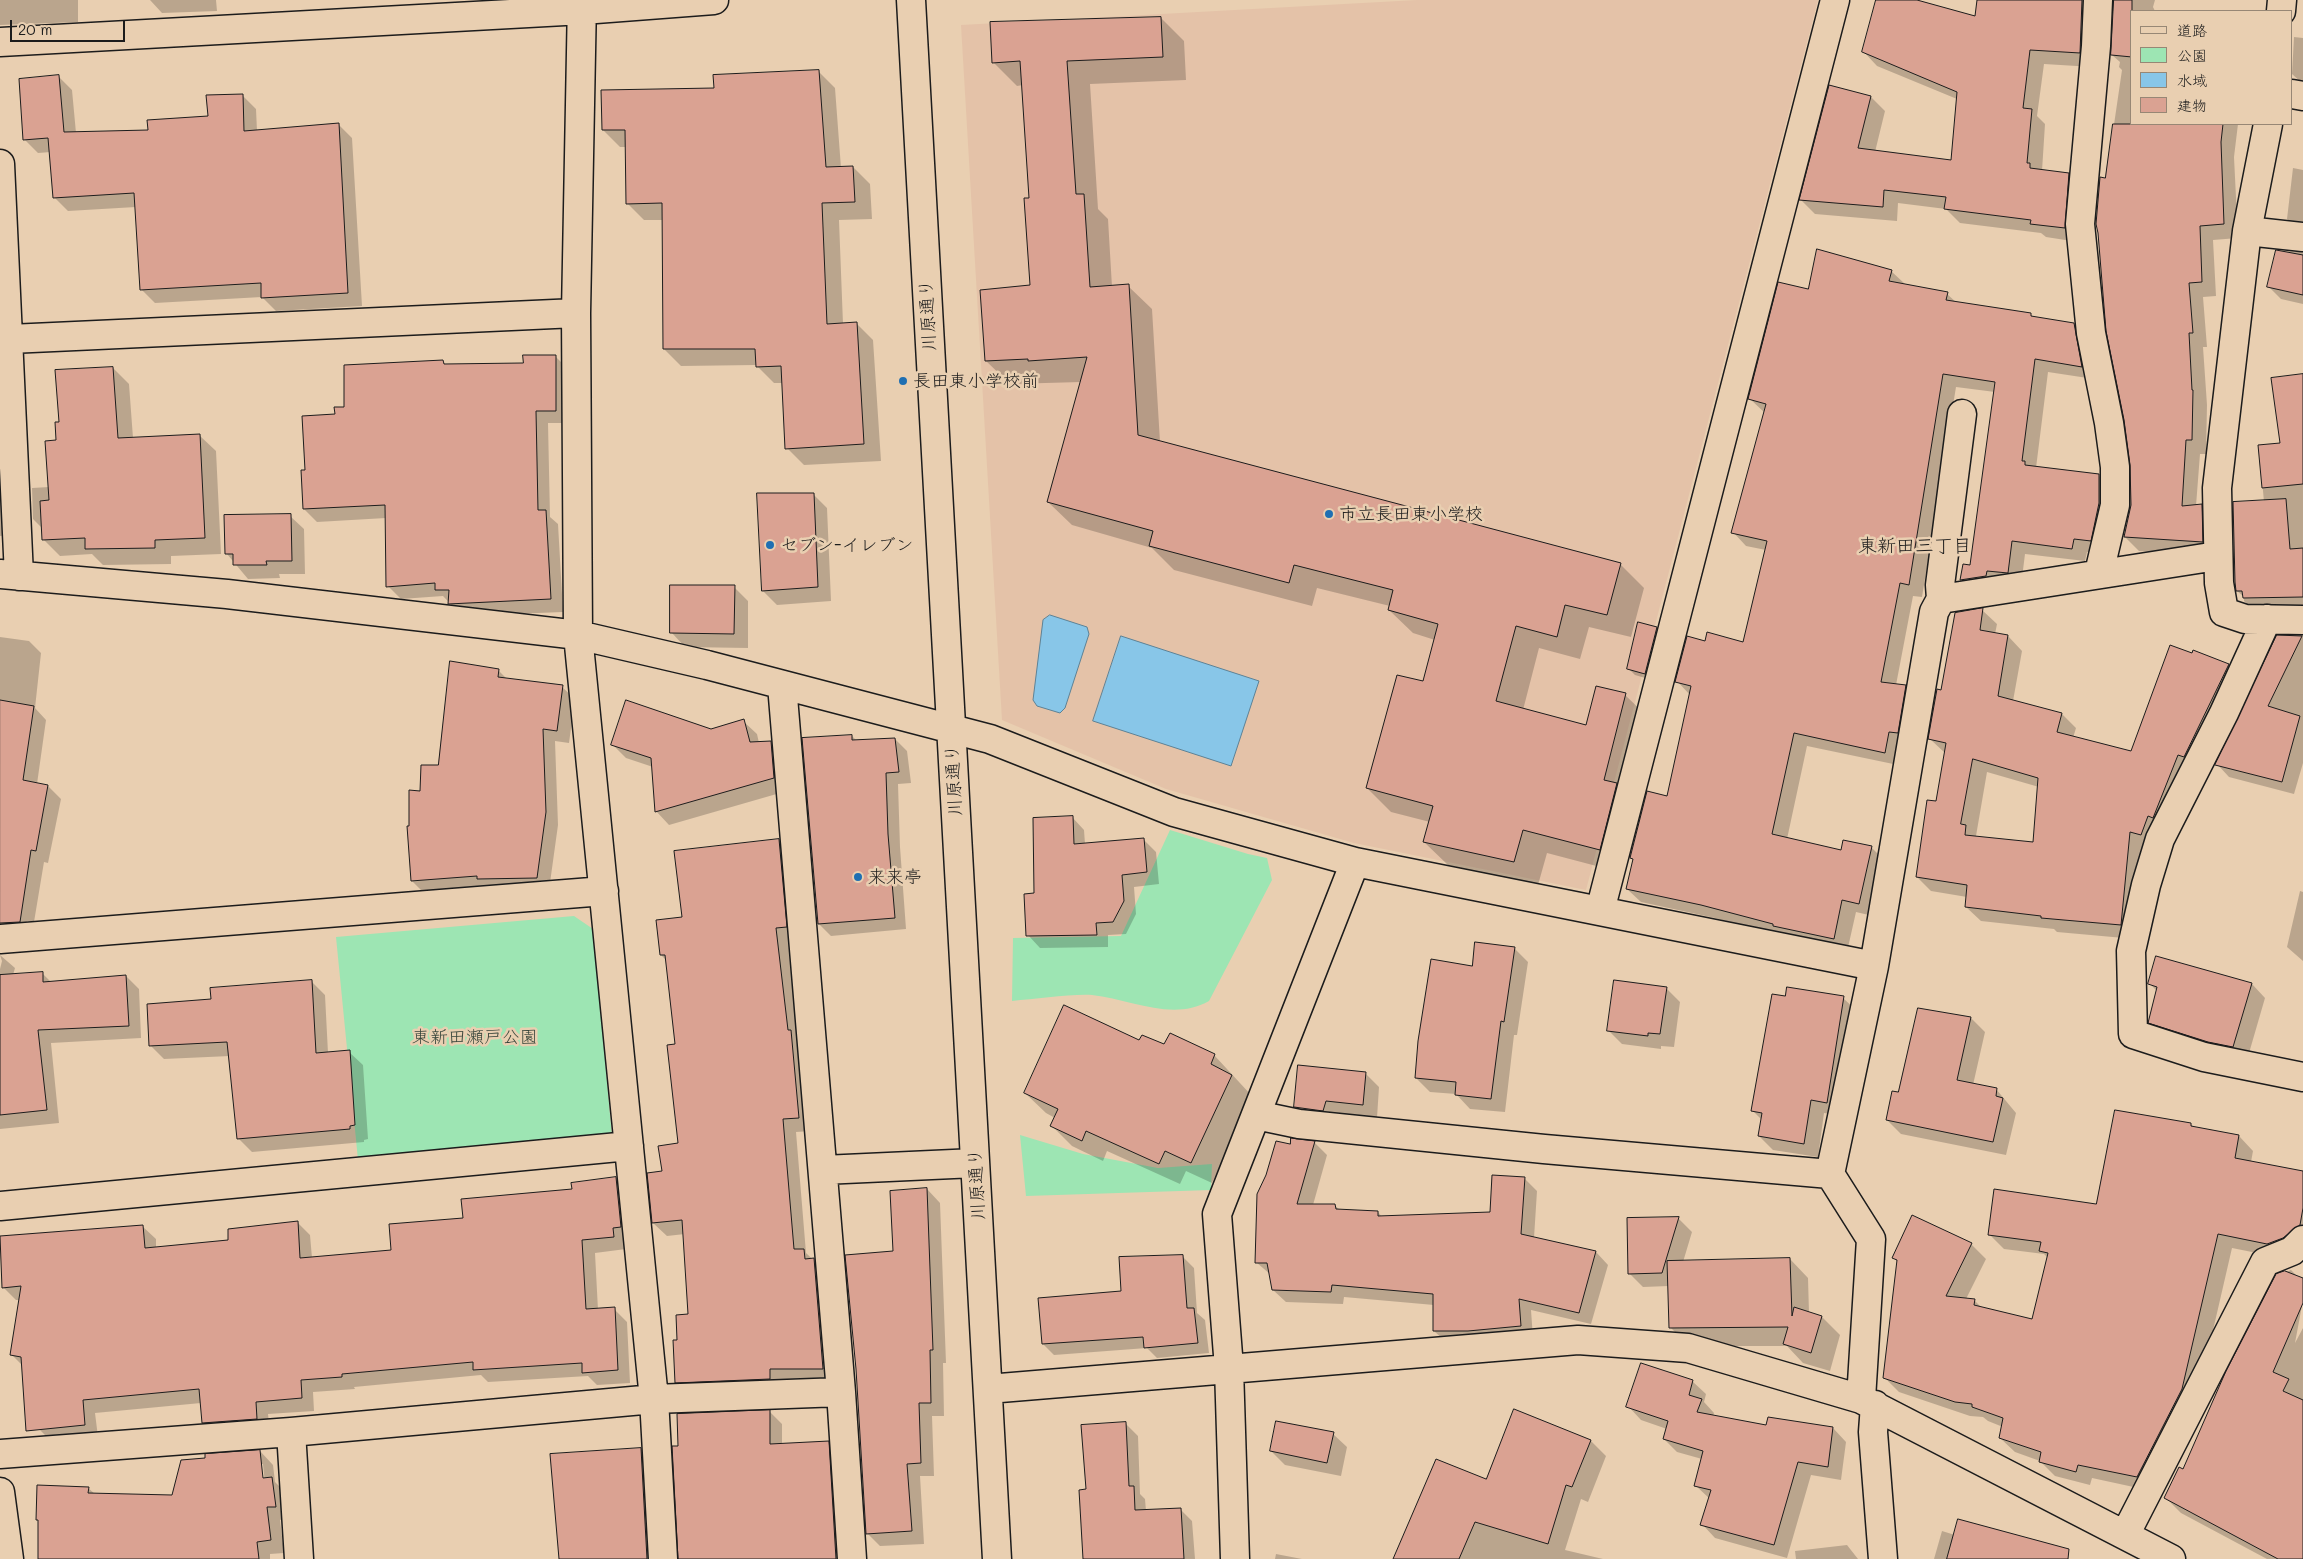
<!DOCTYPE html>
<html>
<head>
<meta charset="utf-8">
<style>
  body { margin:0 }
  #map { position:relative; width:2303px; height:1559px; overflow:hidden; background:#e9cfb1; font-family:Mali,"Klee One",sans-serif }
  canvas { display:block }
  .legend { position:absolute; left:2130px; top:10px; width:162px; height:115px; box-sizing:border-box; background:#e9cfb1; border:1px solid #978775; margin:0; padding:6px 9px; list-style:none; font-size:15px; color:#1c1c1c }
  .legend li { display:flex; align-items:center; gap:10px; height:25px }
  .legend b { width:25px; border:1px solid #978775 }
  .scale { position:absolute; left:10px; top:20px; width:115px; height:22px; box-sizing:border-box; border:2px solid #1c1c1c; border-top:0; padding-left:6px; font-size:15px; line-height:18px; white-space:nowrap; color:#1c1c1c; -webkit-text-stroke:4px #e9cfb1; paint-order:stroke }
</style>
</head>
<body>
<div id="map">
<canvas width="2303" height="1559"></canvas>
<ul class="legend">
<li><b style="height:6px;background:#e9cfb1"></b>道路</li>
<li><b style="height:14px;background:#9de5b3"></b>公園</li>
<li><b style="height:14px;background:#88c6e8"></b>水域</li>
<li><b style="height:14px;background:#daa292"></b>建物</li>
</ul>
<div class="scale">20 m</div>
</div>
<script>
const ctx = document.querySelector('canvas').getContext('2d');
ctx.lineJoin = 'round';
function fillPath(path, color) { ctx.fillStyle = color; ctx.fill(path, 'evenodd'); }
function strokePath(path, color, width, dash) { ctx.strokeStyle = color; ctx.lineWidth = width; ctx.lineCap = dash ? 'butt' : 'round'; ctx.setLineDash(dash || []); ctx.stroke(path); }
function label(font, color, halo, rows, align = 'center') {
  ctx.font = font + ' Mali,"Klee One",sans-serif'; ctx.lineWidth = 5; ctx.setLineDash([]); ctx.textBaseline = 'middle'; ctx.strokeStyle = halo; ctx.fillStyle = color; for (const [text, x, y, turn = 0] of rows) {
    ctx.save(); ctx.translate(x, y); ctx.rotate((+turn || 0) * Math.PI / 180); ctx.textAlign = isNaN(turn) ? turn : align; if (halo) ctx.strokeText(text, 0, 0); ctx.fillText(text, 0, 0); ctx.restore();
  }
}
const built = new Path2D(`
  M1417,0H1818L1586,890L1354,843L1166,789L1002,720L961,25Z`);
const green = new Path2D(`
  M1170,830L1248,854L1267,858L1272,880L1209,1001C1172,1022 1131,999 1092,995C1069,994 1036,999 1012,1001L1013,938L1121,936Z
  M574,916L593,929L612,1136L358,1160L336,937Z
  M1020,1135L1083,1154L1158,1168L1212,1164L1211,1190L1026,1196Z`);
const water = new Path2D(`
  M1050,615L1087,627L1089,634L1065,708L1060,713L1037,706L1033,700L1043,620Z
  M1121,636L1259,681L1231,766L1093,721Z`);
const shadow = new Path2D(`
  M0,0H78V22L0,25Z
  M216,0L217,11L162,13L150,0Z
  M1877,0H1913L1976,17L1982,0H2105L2093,67L2044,64L2037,116L2045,124L2042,171L2068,174L2083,188L2078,242L2046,237L2041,233L1960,223L1946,209L1898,203L1897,221L1815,214L1801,200L1871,97L1885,111L1875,152L1952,162L1957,99L1877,66L1863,51Z
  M2115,0H2155L2153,7L2155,11H2132V124H2238L2234,157L2238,238L2213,240L2216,296L2203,297L2207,347H2203L2207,405L2206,454H2200L2196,506H2201L2215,520L2216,556L2139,551L2125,537L2132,505V465L2106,179L2122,70L2119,67L2120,62L2112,55Z
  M1161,18L1184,41L1186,80L1090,84L1098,209L1108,219L1112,287L1128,286L1152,309L1160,442L1620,564L1644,588L1631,637L1589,627L1580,659L1539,648L1523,710L1587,726L1625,695L1649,718L1623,873L1547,853L1538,885L1448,865L1424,842L1430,822L1391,812L1367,788L1423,683L1435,640L1413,633L1389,610L1390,606L1317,588L1312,606L1174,570L1152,548L1072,525L1048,502L1081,382L1010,384L986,361L1032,286L1030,199L1023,85L1017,86L993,62Z
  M2294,37L2303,38V84L2292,74Z
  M818,71L835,88L841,168L853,167L870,184L872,219L839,220L843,324L856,323L873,340L881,461L804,465L787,448L783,383H774L756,365L681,366L664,349L663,220H644L627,203V147H620L603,130L715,90Z
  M59,77L72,90L76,133L149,131L209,117L243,96L256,109L257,131L338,124L352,138L362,306L276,311L262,297L155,303L141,289L136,207L68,211L54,197L51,152L38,153L24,139Z
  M2293,168L2303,170V232H2299L2287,219Z
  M2277,251L2303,252V304L2281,299L2269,287Z
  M1891,271L1905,284L1947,294L1957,303L2030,314L2034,318L2074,324L2087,338L2094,379L2048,372L2036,468L2099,476L2112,489L2104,554L2087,552L2085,561L2025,554L2021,586L1975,593L1962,580L1964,565L1971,566L1995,392L1956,387L1922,597L1913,596L1896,685L1905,686L1918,700L1898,765L1807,746L1787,839L1841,852L1871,847L1884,860L1873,916L1856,912L1847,952L1715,918L1641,902L1627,889L1634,861L1631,858L1668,797L1690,695L1677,681L1706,642L1744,643L1766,550L1746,546L1733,532L1765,413L1750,399L1808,291Z
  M555,356L568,369L569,423H548L550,517L558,524L563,612L462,616L443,596L401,599L388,586L386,518L317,522L304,509L306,471L336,416L345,408L443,362L447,366L524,364Z
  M113,368L129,384L133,438L199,435L216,451L221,554L171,556V564L103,565L92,554L60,556L44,540L43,529L33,519L32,488L49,487L60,423Z
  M2303,375V616L2257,614L2244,601V597L2237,591L2264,502L2259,446L2282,444Z
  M0,491L13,504L14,535L0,536Z
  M813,494L827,508L831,601L777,605L763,591Z
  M290,516L304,529L305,574H279L280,578L248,579L227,554Z
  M734,587L748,601V648L685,647L672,633Z
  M1982,610L1997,624L1995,634L2008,636L2022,651L2013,701L2062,714L2076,728L2073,738L2131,753L2194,651L2229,665L2243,679L2155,849L2135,939L2057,932L2054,929L1981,921L1966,907L1967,897L1931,891L1917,877L1938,803L1945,753L1930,739L1942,692ZM1987,772L2039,787L2034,844L1976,836Z
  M1656,628L1663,635L1652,680L1635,675L1628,668Z
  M2303,635V763L2294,794L2229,777L2217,764L2278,636Z
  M0,637L29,641L41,653L35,708L46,720L37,784L48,786L61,799L48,863L44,862L34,922L27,921L23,935L0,943Z
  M498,670L508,680L562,687L575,699L569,743L555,741L558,825L549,890L424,893L412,881L410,827L421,792Z
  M743,721L757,734L759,743L770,742L784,755L787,791L669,825L656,811L653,767L626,758L613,745L711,730Z
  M852,736L857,741L895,739L907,751L911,783L898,784L900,847L906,929L831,936L819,924Z
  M1072,817L1084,830L1085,844L1144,840L1156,852L1159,884L1134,887L1136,914L1126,934L1108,935V947L1040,948L1028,935L1035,895Z
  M779,840L792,854L799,940L789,941L811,1131L796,1132L806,1253L827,1273L836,1382L690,1395L677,1382L679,1341L689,1315L685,1234L667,1236L653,1223L649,1174L663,1172L680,1145L677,1045L667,961L661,955L684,918Z
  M2300,891L2303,892V961L2287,947Z
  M1514,948L1528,962L1517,1035H1514L1505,1112L1470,1109L1456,1094L1430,1092L1416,1078L1473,967Z
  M0,955L15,968L13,975L42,973L51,982L126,976L139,989L141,1038L51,1043L59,1123L0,1129V969L2,961Z
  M312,982L325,995L328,1053L349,1052L363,1065L368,1139L364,1140V1142L252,1152L238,1138L230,1056L164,1059L150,1045L212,1000Z
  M2150,984H2252L2265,998L2247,1060L2163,1036L2150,1022L2157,991Z
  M1666,988L1680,1002L1674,1047L1661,1046V1049L1622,1044L1608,1030Z
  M1786,997L1843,998L1857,1011L1841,1116L1824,1113L1818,1157L1773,1150L1759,1136L1762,1120L1753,1111Z
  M1971,1018L1985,1032L1973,1085L1996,1089L2016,1113L2006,1155L1901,1134L1887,1120L1899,1094Z
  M1140,1042L1214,1055L1252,1096L1212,1183L1186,1171L1180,1184L1107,1151L1103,1161L1072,1146L1051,1125L1055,1118L1046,1113L1025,1093Z
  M1365,1073L1379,1087L1377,1118L1340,1114L1337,1124L1309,1120L1295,1107Z
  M2191,1124L2194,1128L2239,1136L2253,1151L2251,1162L2303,1172V1248L2282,1258L2232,1248L2196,1404L2152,1491L2092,1478L2090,1485L2055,1476L2040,1461L2015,1452L2000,1438L2003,1427L1988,1421L1983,1417L1970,1416L1899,1392L1884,1377L1898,1262L1894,1258L1971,1244L1986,1259L1966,1299L1974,1300L1982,1308L2033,1321L2048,1258L2044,1254L2004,1249L1989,1234L2097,1205Z
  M1314,1142L1327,1155L1313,1205H1334L1340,1210L1378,1212L1382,1217L1491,1213L1524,1178L1537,1191L1534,1238L1596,1252L1608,1265L1591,1324L1531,1310L1533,1338L1447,1343L1434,1331V1305L1344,1297L1343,1304L1286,1302L1273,1290L1271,1275L1256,1262L1292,1146Z
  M616,1178L629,1191L626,1249L595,1253L598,1310L614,1309L627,1322L630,1383L597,1385L588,1376L488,1382L481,1375L354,1387L355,1389L313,1392L314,1411L268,1414L270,1432L216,1436L203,1422L201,1403L95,1413L98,1437L52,1442L39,1429L23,1366L12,1355L20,1300H16L3,1287L0,1237L142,1226L156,1239V1248L230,1241L297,1222L310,1235L312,1258L392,1251L464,1219Z
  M927,1189L940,1203L946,1363H943L944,1416H932L934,1476H920L924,1544L880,1546L867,1533L894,1252Z
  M1678,1218L1692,1232L1683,1262L1790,1259L1808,1278L1809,1313L1822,1317L1840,1335L1830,1371L1803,1363L1787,1346H1689L1670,1327L1669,1286L1643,1287L1629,1273Z
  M1182,1256L1194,1268L1197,1313L1205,1320L1209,1353L1157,1358L1147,1348L1054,1355L1043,1344Z
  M2291,1270L2303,1282V1300L2295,1343L2303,1328V1559H2267L2181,1513L2166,1498L2184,1470L2277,1275Z
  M1692,1381L1706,1394L1704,1402L1714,1413L1713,1416L1767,1427L1769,1418L1833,1428L1846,1442L1841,1480L1811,1475L1787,1558L1715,1538L1702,1524L1710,1499L1695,1485L1702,1459L1677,1452L1664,1439L1667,1429L1641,1420L1628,1406Z
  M1514,1411L1591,1441L1606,1456L1588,1502L1581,1499L1565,1550L1603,1559H1394L1486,1481Z
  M770,1412L782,1424V1444L828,1443L841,1455L847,1559H698L680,1447Z
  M1126,1424L1138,1436L1140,1494L1145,1499L1146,1511L1180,1509L1192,1521L1195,1559H1084L1087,1490Z
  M1333,1434L1347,1447L1341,1476L1285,1465L1271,1451Z
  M641,1449L653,1461L656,1559H559Z
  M260,1451L273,1465L275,1482L285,1492L288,1519L280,1520L284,1553L270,1554V1559H39L88,1488L95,1494L172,1496ZM261,1464H263L265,1484H263Z
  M1942,1531L1955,1535L2062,1559H1934Z
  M1847,1545L1858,1559H1796L1795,1551Z
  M1276,1554L1302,1559H1275Z`);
const building = new Path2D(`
  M1876,0H1917L1975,16L1977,0H2082L2080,53L2030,50L2023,108L2032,109L2027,163H2030V168L2069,173L2065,228L2030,224L2031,220L1944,209L1946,197L1884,190L1883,207L1799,200L1829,85L1871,96L1858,148L1951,160L1957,92L1862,52Z
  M2114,0H2132V57L2111,55Z
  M1161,17L1163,57L1067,61L1076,194H1084L1090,287L1129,284L1138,435L1621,563L1607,615L1565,605L1557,637L1516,626L1496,701L1586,725L1596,686L1626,693L1604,780L1617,783L1600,850L1523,830L1514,862L1423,842L1433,806L1366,788L1397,675L1423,681L1438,624L1388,610L1393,590L1294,565L1289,583L1149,546L1153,531L1047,502L1087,357L1028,361V359L985,361L980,290L1030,285L1024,198H1029L1020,61L992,63L990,22Z
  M819,70L826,167L853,166L855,202L822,203L827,324L857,322L864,444L785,449L781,366L756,367L755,349H663L662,203L626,204L625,130H602L601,90L714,88L713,75Z
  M59,75L64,132L148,130L147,120L208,116L206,95L243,94L244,131L339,123L348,293L261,298V283L140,290L134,193L53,198L48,138L23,140L19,79Z
  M2113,124H2223L2221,142L2224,224L2200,226L2202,282L2189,283L2193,333H2189L2192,390H2193L2192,440H2186L2182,506L2202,504L2203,542L2124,537L2131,505L2130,465L2124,420L2106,331L2098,233L2096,224L2100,177L2105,178Z
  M1817,249L1892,270L1889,281L1948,292L1946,300L2031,313V316L2074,323L2082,367L2035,359L2022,461H2025V465L2099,474V503L2091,541L2074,539L2072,549L2012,541L2008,573L1987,571L1986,576L1960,580L1963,564L1970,565L1995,382L1943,374L1909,585L1900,583L1881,682L1906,685L1898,733L1889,732L1885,753L1794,733L1772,834L1841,850L1843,840L1872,846L1859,904L1842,900L1834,939L1773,926V924L1701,905L1626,889L1633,859L1630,858L1647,791L1667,796L1691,686L1675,682L1687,636L1705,641L1707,632L1743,642L1767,541L1731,533L1766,404L1748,399L1778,282L1808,289Z
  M2276,250L2303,255V295L2267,287Z
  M523,355H556V411H536L538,510H546L551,599L448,604L449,590H435V583L386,587L385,505L303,509L301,470H305L302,416L335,414L334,407H344V365L443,360L444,364L523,363Z
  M113,367L118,438L200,434L205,538L155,540V548L85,549V538L42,540L40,501L49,500L45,441L56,440L55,422H59L55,370Z
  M2303,374V484L2262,488L2258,445L2280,443L2271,378Z
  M757,493H814L818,587L762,591Z
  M2286,499L2290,549L2303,548V597L2243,598L2242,591H2236L2235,582L2233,502Z
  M291,514L292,561H266L267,565H233V554H225L224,515Z
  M670,585H735L734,634L670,633Z
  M1983,608L1980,630L2008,635L1998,696L2062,713L2057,732L2131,751L2170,645L2192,653L2193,650L2229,664L2184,757L2178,755L2153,818L2148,816L2141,835L2130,832L2121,925L2041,918V916L1965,907L1967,885L1916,877L1927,800L1936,801L1946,743L1928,739L1937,689L1941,690L1955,613ZM1973,759L2038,778L2033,842L1965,835L1966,825L1961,824Z
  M1638,622L1657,627L1645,674L1627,669Z
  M2277,635L2302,636L2268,706L2300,716L2282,782L2215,765Z
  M450,661L499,669L498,677L563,685L557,731L543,729L546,812L537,878L477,879V876L411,881L407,826H409V790L420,791L421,765H438Z
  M0,700L34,706L23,780L48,785L36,851L31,850L20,922L0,923Z
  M626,700L711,729L744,719L750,742L771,741L774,778L655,812L651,758L611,745Z
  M852,735V740L895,738L899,772L886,773L888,834L895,918L818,924L802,738Z
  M1073,816L1074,844L1144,838L1147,872L1122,875L1124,901L1113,922L1096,923L1097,935L1026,936L1024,894L1034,893L1033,818Z
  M779,839L787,927L776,928L788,1030H791L799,1118L783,1119L794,1249H804L805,1259L814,1258L823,1369H770V1379L675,1383L673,1340H677L676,1315L688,1314L682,1220L652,1223L647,1173L662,1171L658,1146L678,1143L667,1045L675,1044L665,955H660L656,920L682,917L674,851Z
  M1475,942L1515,947L1504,1022L1501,1021L1491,1099L1455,1095L1456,1082L1415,1078L1418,1041L1431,959L1472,966Z
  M2156,956L2252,983L2233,1047L2208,1042L2148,1023L2157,987L2148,984Z
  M43,972V982L126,975L129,1026L38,1030L47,1110L0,1115V975Z
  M312,980L316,1053L350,1050L355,1125L350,1126V1129L237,1139L227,1042L149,1046L147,1004L211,999L210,988Z
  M1614,980L1667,987L1660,1034L1648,1033V1036L1607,1031Z
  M1787,987L1844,996L1827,1103L1811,1100L1804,1144L1758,1136L1762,1113L1751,1111L1772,994L1785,996Z
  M1064,1005L1139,1040L1142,1035L1164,1044L1170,1033L1215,1054L1211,1064L1232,1075L1191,1163L1165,1151L1159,1164L1086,1131L1082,1141L1050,1126L1058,1109L1024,1093Z
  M1918,1008L1971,1017L1957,1080L1997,1088L1996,1096L2003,1098L1993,1142L1886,1120L1892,1091L1898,1092Z
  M1298,1065L1366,1072L1363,1105L1326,1101L1323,1111L1294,1107Z
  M2115,1110L2191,1123V1126L2239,1135L2235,1158L2303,1171V1208L2300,1225L2283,1238L2267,1244L2218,1234L2182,1389L2137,1477L2078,1465L2076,1472L2039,1462L2041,1452L1999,1438L2003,1418L1972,1407V1404L1955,1402L1883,1378L1897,1260L1892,1258L1912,1215L1972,1243L1946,1296L1975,1299L1974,1305L2032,1319L2048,1253L2039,1251L2041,1242L1988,1235L1994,1189L2096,1204Z
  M1291,1138L1315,1141L1297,1204H1335L1336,1209L1378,1211V1216L1490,1212L1492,1175L1525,1177L1521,1234L1596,1251L1579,1313L1519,1299L1521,1326L1468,1331H1433V1294L1332,1285L1331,1292L1272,1290L1267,1263H1255L1257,1194L1266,1175L1276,1141L1290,1144Z
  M616,1177L621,1227L613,1228L614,1237L582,1240L586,1309L615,1307L618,1370L582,1373V1363L473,1370V1362L342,1374V1377L301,1380L302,1398L256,1402L257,1419L202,1423L199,1389L83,1400L85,1425L26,1431L21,1357L10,1355L21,1286L2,1288L0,1236L143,1225L145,1248L228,1240V1229L298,1221L300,1258L391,1250L389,1224L463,1218L461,1199L572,1189L571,1183Z
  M927,1188L933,1350H930L931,1403H919L921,1463L907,1464L912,1531L866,1534L856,1369L845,1255L893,1251L890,1191Z
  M1679,1217L1662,1273L1628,1274L1627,1218Z
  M1183,1255L1187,1308H1194L1198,1343L1144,1348L1143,1337L1042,1344L1038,1298L1121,1291L1119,1257Z
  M1790,1258L1792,1316L1794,1307L1822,1316L1811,1353L1783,1344L1788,1327L1669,1328L1667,1261Z
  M2285,1271L2303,1278V1303L2273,1372L2289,1379L2283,1391L2303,1400V1559H2278L2164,1498L2179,1467L2183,1469L2226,1371L2276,1274Z
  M1641,1363L1693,1380L1689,1395L1702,1399L1697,1412L1766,1425L1768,1417L1833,1427L1828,1467L1798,1462L1774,1545L1700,1525L1711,1490L1694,1486L1703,1451L1663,1439L1668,1421L1626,1407Z
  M1514,1409L1591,1440L1572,1487L1566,1485L1548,1544L1475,1522L1459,1559H1393L1436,1459L1486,1479Z
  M770,1410V1444L829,1441L836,1559H678L672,1446H678L677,1414Z
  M1276,1421L1334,1432L1327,1463L1270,1451Z
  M1126,1422L1129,1486H1134L1135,1510L1181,1508L1184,1559H1083L1079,1490L1086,1489L1081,1425Z
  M641,1448L647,1559H559L550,1454Z
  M260,1450L263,1478L272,1477L276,1507H267L271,1540L257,1542L259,1559H38V1520H36L37,1485L89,1487L88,1493L172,1495L181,1460L205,1458V1454Z
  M1958,1519L2069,1549L2068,1559H1947Z`);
const minor = new Path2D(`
  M582,0L576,313L578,635L654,1399L663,1559
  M911,0L997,1559
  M2098,0L2096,46L2080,224L2091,333L2109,423L2115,467V505L2099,573
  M2281,11L2282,0
  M0,42L583,10L714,0
  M2292,94L2303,96
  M2268,124L2247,231L2217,488L2219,583L2224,612L2245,619L2303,620
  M0,164L19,576
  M2247,231L2303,237
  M10,339L576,313
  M0,574L227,594L578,635L707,665L990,739L1174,812L1355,862L1874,966L1830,1174L1871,1239L1861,1399
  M1941,599L1940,585L1962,414
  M2267,619L2224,713L2160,839L2146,885L2131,951L2133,1034L2204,1057L2303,1077
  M782,685L841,1392L852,1559
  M1600,911L1835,0
  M0,939L604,891
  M1874,966L1934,612L1941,599L2217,556
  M1256,1115L1299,1124L1544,1149L1830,1174
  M823,1170L975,1163
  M0,1206L629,1146
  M988,1389L1578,1340L1688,1348L1861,1399L2171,1559
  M1875,1405L1873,1432L1883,1559
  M291,1432L299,1559
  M0,1454L291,1432L654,1399L841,1392
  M0,1492L9,1559
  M2125,1535L2265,1262L2292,1251L2303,1240
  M1235,1559L1229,1368L1217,1214L1355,862`);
const markers = [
  [903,381,5,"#1f6fb2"],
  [1329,514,5,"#1f6fb2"],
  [770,545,5,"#1f6fb2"],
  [858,877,5,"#1f6fb2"]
];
const streetNames = [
  ["川原通り",928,315,-93],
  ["川原通り",954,780,-93],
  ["川原通り",977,1184,-93]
];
const poiNames = [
  ["長田東小学校前",913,381],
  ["市立長田東小学校",1339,514],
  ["セブン-イレブン",780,545],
  ["来来亭",868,877]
];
const parkNames = [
  ["東新田瀬戸公園",475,1037]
];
const neighbourhoodNames = [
  ["東新田三丁目",1915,546]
];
fillPath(built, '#e4c2a8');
fillPath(green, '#9de5b3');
fillPath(water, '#88c6e8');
strokePath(water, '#5d8296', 1);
fillPath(shadow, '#0003');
fillPath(building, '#daa292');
strokePath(building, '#1c1c1c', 1);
strokePath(minor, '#1c1c1c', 31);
strokePath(minor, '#e9cfb1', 28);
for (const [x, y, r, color] of markers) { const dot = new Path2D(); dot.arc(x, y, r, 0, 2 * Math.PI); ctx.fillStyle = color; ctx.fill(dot); strokePath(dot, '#e9cfb1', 2); }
label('18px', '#1c1c1c', '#e9cfb1', streetNames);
label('18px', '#1c1c1c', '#e9cfb1', poiNames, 'left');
label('18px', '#36443a', '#e9cfb1', parkNames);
label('19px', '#1c1c1c', '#e9cfb1', neighbourhoodNames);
</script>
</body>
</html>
